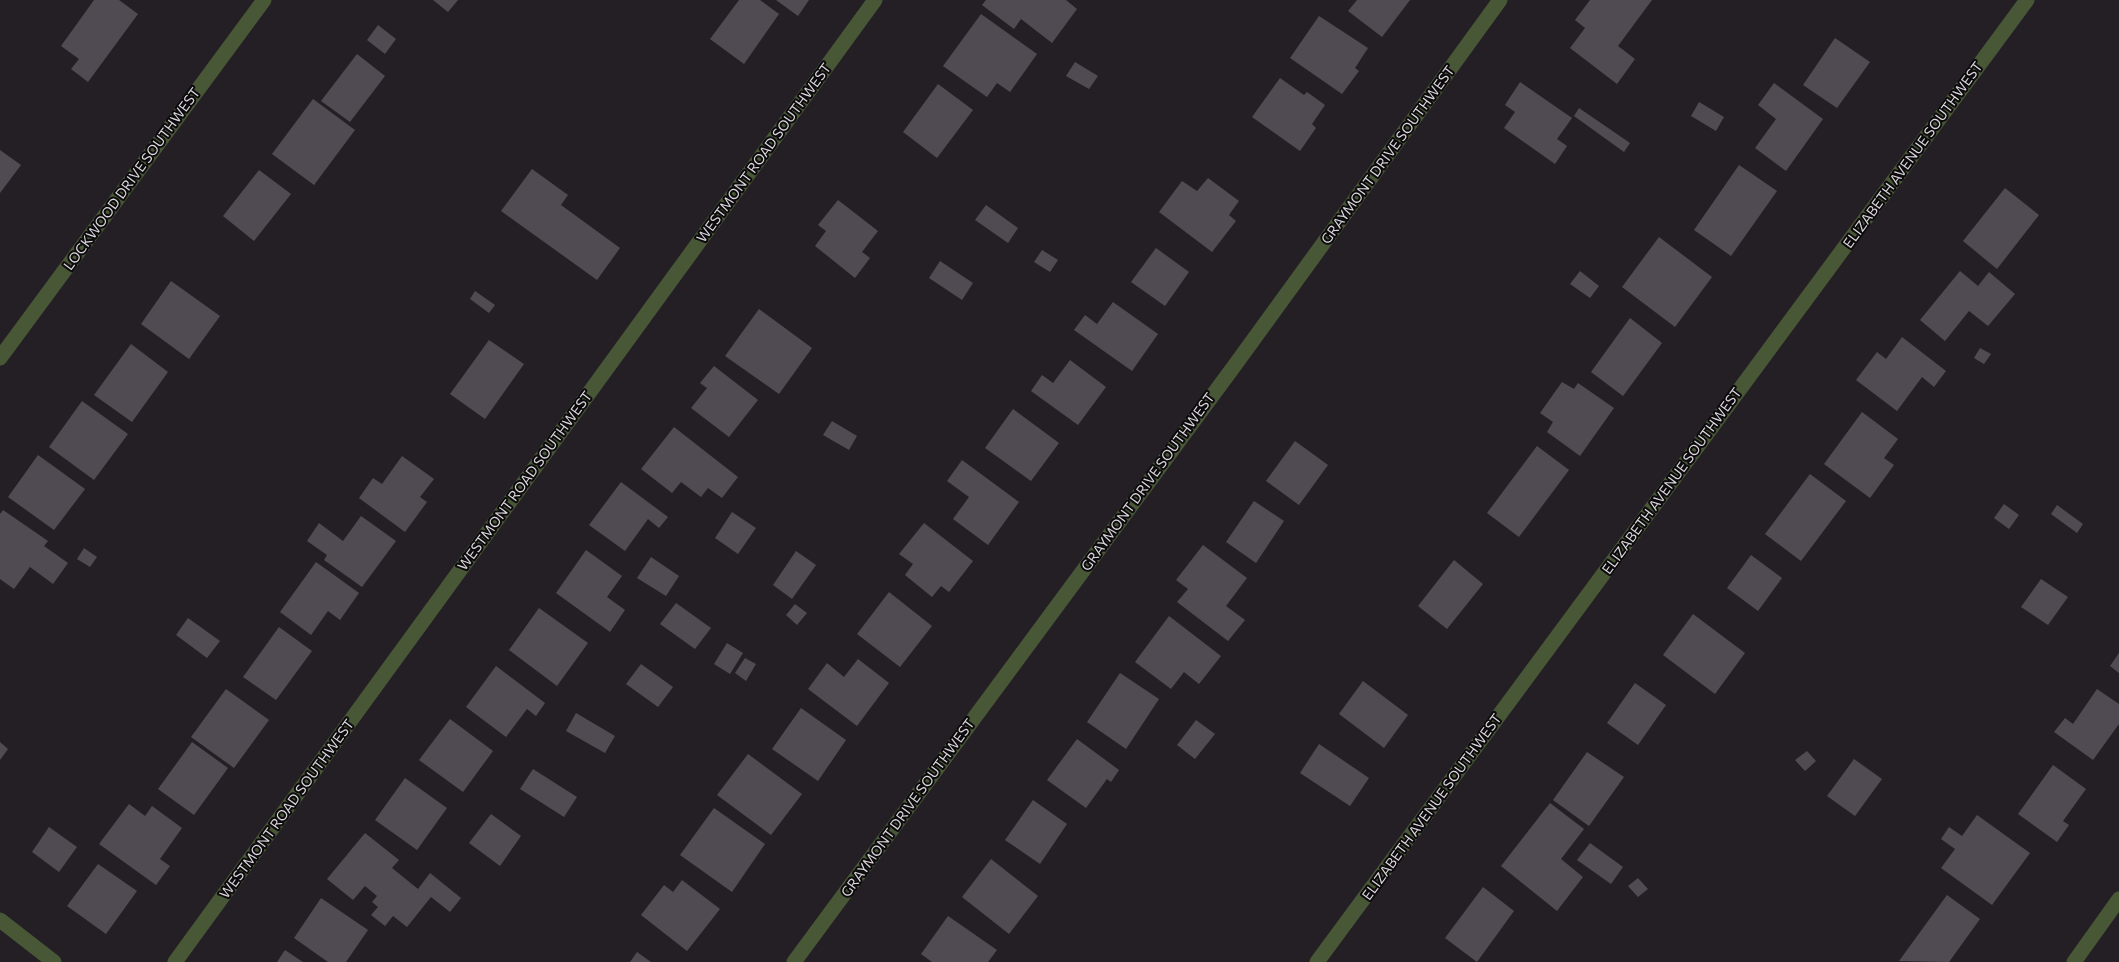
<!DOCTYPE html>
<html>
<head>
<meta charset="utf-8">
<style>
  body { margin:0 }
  canvas { display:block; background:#241f25 }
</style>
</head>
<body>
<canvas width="2119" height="962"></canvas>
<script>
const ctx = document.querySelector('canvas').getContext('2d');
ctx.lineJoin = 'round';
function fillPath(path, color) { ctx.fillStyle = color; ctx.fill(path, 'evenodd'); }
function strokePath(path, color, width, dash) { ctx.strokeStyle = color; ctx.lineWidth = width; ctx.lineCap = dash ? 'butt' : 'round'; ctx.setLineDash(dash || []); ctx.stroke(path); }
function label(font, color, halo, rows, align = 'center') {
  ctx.font = font + ' Commissioner,sans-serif'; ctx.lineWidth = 4; ctx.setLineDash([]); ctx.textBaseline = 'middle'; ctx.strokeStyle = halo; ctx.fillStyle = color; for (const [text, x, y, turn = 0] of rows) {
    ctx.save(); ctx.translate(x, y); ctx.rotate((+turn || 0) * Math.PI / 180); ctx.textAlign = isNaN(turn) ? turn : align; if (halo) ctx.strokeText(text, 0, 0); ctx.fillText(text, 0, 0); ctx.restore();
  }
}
const building = new Path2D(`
  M94,0H119L138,14L88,82L71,69L79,59L61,46Z
  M433,0H458L448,12Z
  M739,0H760L779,14L744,64L710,39Z
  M776,0H809L798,16Z
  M986,0H1066L1077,9L1052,43L1021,19L1014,29L982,5Z
  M1357,0H1410L1382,37L1348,11Z
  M1590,0H1652L1618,46L1635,59L1617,84L1570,48L1585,28L1575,20Z
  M981,14L1037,54L1010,92L997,83L987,97L943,66Z
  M1319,16L1368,48L1355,68L1359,71L1342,94L1290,58Z
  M378,25L396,39L385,54L367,40Z
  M1835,38L1870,62L1837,108L1803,85Z
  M357,54L385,76L350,122L321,101Z
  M1075,62L1098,76L1089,89L1066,76Z
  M1280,78L1304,95L1307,92L1325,105L1312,124L1316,128L1300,151L1252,117Z
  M1520,82L1572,118L1557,139L1567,146L1555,164L1504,128L1515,112L1505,105Z
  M1774,83L1823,119L1786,171L1755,148L1776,119L1758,105Z
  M938,84L973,110L937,158L903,132Z
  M313,99L355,130L314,185L272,154Z
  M1699,102L1724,117L1716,131L1691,116Z
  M1579,108L1630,143L1624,152L1574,116Z
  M0,150L21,165L0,193Z
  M1739,165L1777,191L1731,256L1694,230Z
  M532,169L568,195L561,205L620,248L597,280L501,211Z
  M259,170L291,194L254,241L223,216Z
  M1208,178L1239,201L1229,215L1236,221L1212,252L1159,212L1182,181L1197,191Z
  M2005,188L2039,215L1997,269L1963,241Z
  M838,200L878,231L862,252L870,258L855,278L815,246L826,231L818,225Z
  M986,205L1018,228L1008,243L975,220Z
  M1659,237L1712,277L1675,327L1622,287Z
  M1156,248L1189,272L1165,306L1131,282Z
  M1042,250L1058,260L1050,272L1034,262Z
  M940,261L973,283L962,300L929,278Z
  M1580,271L1599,286L1590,298L1570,284Z
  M1960,271L1978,286L1989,272L2015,294L1988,326L1969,311L1945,341L1920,320Z
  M171,281L220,316L189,359L141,324Z
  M475,291L495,305L489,313L470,299Z
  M1113,302L1158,334L1132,371L1074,330L1085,315L1097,324Z
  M759,309L812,348L779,394L725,356Z
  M1630,318L1662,343L1623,396L1591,372Z
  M1902,337L1946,371L1934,387L1922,377L1897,411L1856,380L1877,352L1886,359Z
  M489,340L524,364L485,419L450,394Z
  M131,344L168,372L132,422L94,395Z
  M1980,348L1991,354L1984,364L1974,358Z
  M1070,360L1106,387L1078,425L1031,391L1042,375L1053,383Z
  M714,366L758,400L729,437L691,408L707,388L700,383Z
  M1562,382L1574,389L1578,383L1614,408L1580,456L1547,432L1553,422L1540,413Z
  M82,401L128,434L94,480L49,447Z
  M1013,409L1059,443L1031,481L985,448Z
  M1862,412L1898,439L1884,458L1894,465L1870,498L1824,464Z
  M832,421L857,436L849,450L823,435Z
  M674,427L738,477L722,498L708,488L701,497L681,482L672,493L641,469Z
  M1295,441L1328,465L1299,505L1266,481Z
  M1537,446L1569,470L1519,537L1487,513Z
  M38,455L85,489L54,530L8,497Z
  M402,456L434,479L420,497L427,502L405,532L359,498L373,478L382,484Z
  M962,460L1019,502L988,545L953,519L969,497L947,481Z
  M1810,474L1846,501L1801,561L1765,534Z
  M621,482L668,517L659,528L648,519L625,551L589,525Z
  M1254,501L1284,521L1256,563L1226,542Z
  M2004,504L2019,515L2009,529L1994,518Z
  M2057,505L2083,524L2077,533L2051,514Z
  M3,510L48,541L44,546L68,563L53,584L30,567L14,589L0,579V514Z
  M732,512L756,528L738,554L715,538Z
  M361,516L396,541L362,587L324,560L327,555L307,541L319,523L343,541Z
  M924,523L973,561L949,592L941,586L932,597L905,575L913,564L899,554Z
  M1203,545L1247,578L1226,606L1245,620L1228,641L1177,602L1188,589L1176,580Z
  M84,548L97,557L90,567L77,559Z
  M586,550L622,576L607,597L625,610L610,632L556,593Z
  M796,551L816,565L792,599L773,585Z
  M1751,555L1782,578L1758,611L1727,588Z
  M651,557L679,576L666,596L637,578Z
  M1454,560L1483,584L1447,629L1418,606Z
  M316,562L359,593L340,620L328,611L311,635L280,612Z
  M2041,579L2068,597L2048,625L2021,607Z
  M889,592L932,626L900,667L857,634Z
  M676,603L711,628L695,649L660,624Z
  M795,604L807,613L797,625L786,615Z
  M539,608L588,643L557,686L509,650Z
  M1693,614L1745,653L1715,694L1663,655Z
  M1169,616L1221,656L1199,684L1184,672L1171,689L1135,662Z
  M188,618L220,641L207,658L176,635Z
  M279,627L312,651L276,700L243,677Z
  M727,643L743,653L730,674L714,664Z
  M2119,653V673L2110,666Z
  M745,658L756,664L746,681L735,673Z
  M858,659L889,683L857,726L808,689L827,663L844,677Z
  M641,664L673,687L658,707L626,684Z
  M496,666L545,703L536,716L527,709L506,737L466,707Z
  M1120,673L1159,699L1126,749L1087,722Z
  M1363,681L1408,715L1384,748L1339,714Z
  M1635,683L1666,705L1638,745L1607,723Z
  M226,689L269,720L234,768L191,737Z
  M2097,689L2119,704V724L2093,760L2054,732L2065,718L2073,724Z
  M801,708L846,740L818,781L772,749Z
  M576,713L615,736L605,753L566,731Z
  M450,719L493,751L463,792L419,760Z
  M1196,720L1215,734L1195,759L1177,745Z
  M1077,739L1119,770L1111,782L1107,779L1086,808L1047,780Z
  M0,742L8,749L0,760Z
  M192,742L228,768L194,815L158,789Z
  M1319,744L1369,778L1350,806L1300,773Z
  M1807,751L1816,761L1805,771L1795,760Z
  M1587,752L1624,777L1589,826L1553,800Z
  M748,754L802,794L771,835L717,795Z
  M1854,759L1882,779L1855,816L1827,796Z
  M2053,765L2086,789L2063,821L2069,825L2057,842L2018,814Z
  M533,769L577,797L564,817L520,789Z
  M405,778L447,808L417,850L375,820Z
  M1033,800L1067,824L1040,864L1005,840Z
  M1550,803L1584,829L1561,859L1583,877L1557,911L1501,866Z
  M129,804L145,816L152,806L182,828L160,859L170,866L156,885L99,844Z
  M714,808L765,844L732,892L680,855Z
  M491,814L521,836L500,866L469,843Z
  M1977,815L2030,853L1992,905L1941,868L1955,849L1941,839L1949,827L1962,836Z
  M49,827L77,847L59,872L32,852Z
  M365,833L399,860L392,868L418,889L430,873L461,898L450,912L431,897L407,927L393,916L385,926L371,915L378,907L372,902L377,896L365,886L353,900L327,879Z
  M1590,843L1623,867L1611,884L1577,860Z
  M991,859L1038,896L1009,934L962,897Z
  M98,864L137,891L106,934L67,906Z
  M1638,878L1648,889L1638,897L1628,886Z
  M682,880L720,909L687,951L641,915L664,885L673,892Z
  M1483,887L1514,911L1477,962L1445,938Z
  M1947,895L1980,919L1949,962L1899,961Z
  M321,898L368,930L346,962H328L294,938Z
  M948,916L997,950L988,962H932L921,954Z
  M285,950L303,962H277Z
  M637,952L651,962H630Z`);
const minor = new Path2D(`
  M0,358L264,0
  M0,920L54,962
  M175,962L875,0
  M794,962L1235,365L1500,0
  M1317,962L2027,0
  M2074,962L2119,899`);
const streetNames = [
  ["WESTMONT ROAD SOUTHWEST",764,153,-54],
  ["GRAYMONT DRIVE SOUTHWEST",1388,155,-54],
  ["ELIZABETH AVENUE SOUTHWEST",1913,155,-54],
  ["LOCKWOOD DRIVE SOUTHWEST",132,179,-54],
  ["WESTMONT ROAD SOUTHWEST",525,481,-54],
  ["ELIZABETH AVENUE SOUTHWEST",1672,481,-54],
  ["GRAYMONT DRIVE SOUTHWEST",1148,482,-54],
  ["ELIZABETH AVENUE SOUTHWEST",1432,807,-54],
  ["GRAYMONT DRIVE SOUTHWEST",908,808,-54],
  ["WESTMONT ROAD SOUTHWEST",287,809,-54]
];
fillPath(building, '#504b52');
strokePath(minor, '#485836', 15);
label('14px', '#dbd8dc', '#0c0a0d', streetNames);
</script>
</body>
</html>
